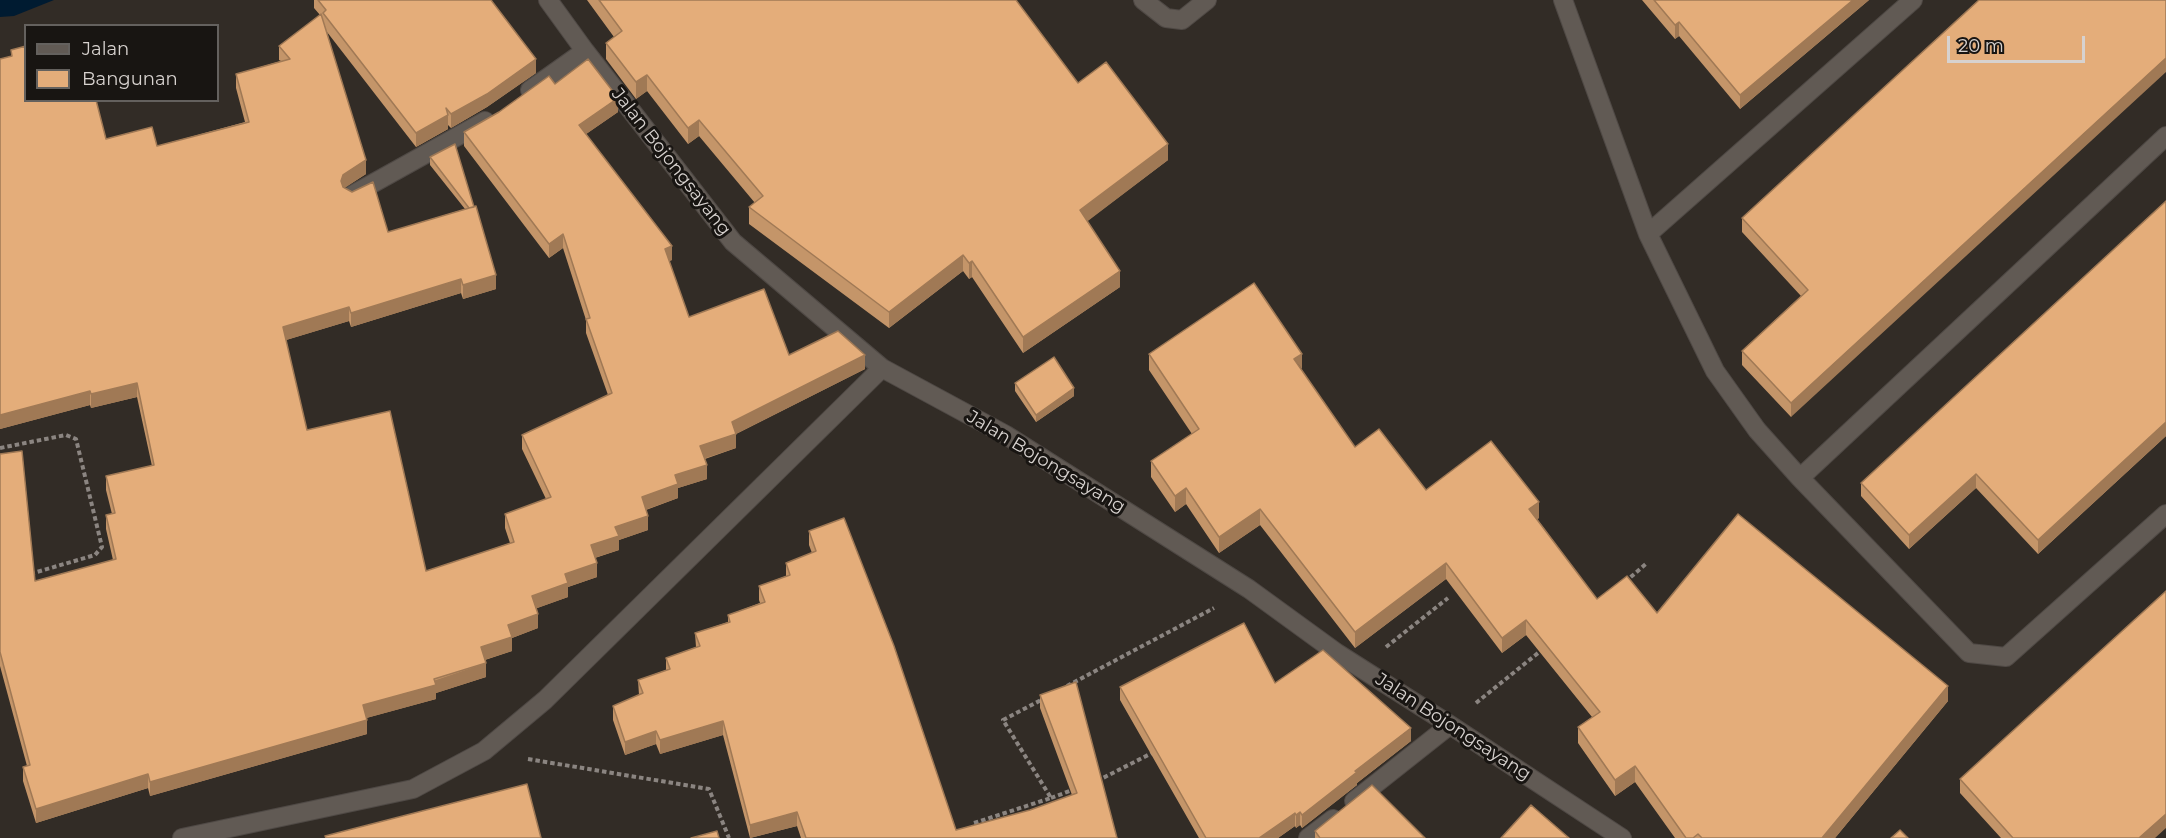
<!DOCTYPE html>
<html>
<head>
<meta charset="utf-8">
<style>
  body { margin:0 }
  #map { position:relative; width:2166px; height:838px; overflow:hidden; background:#322c26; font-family:Montserrat,sans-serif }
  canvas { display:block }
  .legend { position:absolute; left:24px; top:24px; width:195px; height:78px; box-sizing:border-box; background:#181512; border:2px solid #64615e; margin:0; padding:8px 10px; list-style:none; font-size:18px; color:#d7d2cf }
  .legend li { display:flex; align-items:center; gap:12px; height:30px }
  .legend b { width:30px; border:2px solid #64615e }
  .scale { position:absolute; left:1947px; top:36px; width:138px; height:27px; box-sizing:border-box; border:3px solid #d7d2cf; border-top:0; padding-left:8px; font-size:18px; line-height:21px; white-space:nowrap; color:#d7d2cf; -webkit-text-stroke:4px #181512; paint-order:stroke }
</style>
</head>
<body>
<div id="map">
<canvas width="2166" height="838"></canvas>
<ul class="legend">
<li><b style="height:8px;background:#615a54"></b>Jalan</li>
<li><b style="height:16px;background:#e4ad7a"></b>Bangunan</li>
</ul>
<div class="scale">20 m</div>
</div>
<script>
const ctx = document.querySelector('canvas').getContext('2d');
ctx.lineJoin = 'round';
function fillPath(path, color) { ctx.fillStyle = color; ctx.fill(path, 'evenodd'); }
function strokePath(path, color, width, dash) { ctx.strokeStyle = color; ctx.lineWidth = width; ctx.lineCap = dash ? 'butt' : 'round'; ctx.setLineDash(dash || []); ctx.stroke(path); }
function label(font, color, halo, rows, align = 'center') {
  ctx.font = font + ' Montserrat,sans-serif'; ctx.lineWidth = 6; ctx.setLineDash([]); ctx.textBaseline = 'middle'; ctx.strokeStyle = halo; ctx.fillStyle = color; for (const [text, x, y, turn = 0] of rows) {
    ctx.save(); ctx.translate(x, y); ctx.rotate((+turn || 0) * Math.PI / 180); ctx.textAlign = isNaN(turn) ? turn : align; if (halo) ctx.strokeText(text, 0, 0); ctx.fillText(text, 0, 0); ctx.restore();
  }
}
const water = new Path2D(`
  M0,0H54L14,16L0,17Z`);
const path = new Path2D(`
  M0,448L66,435L76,439L102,547L95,555L30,574
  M1625,582L1647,563
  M1386,647L1448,598
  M1067,686L1214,608
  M1476,703L1543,649
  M528,759L709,789L729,838
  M1097,781L1154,752
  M1051,798L1075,789
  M974,823L1051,798L1003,720L1045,698`);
const minor = new Path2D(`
  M548,0L585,51L733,242L882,368L1006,435L1249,589L1337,653L1450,725L1622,838
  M1143,0L1166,18L1182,20L1207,0
  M1563,0L1648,234L1715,371L1757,430L1800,478L1969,653L2006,657L2166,514
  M530,90L585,51
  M352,195L485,121
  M1648,234L1913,0
  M1800,478L2166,136
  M1354,801L1450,725
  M182,838L413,789L484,751L545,700L882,368
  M1308,838L1333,819`);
const wall = new Path2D(`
  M314,0H491L536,73L487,107L451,128L448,125V129L416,147L327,32L366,174L344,188L388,232L465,209L430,165V157L455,144L496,289L463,299L461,293L351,327L349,321L286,340L307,430L426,571L510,543L505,528V514L546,499L522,449V435L608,395L586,333V320L563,248L549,258L464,146V132L555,84L618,112L586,134L672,260L669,261L689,317L789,355L865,369L736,434V448L705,459L707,479L678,488V498L646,510L648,530L619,540V550L595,558L597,577L568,587V597L537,608L538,628L512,638V651L485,660L486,677L436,693V699L366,718L367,734L150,796L148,788L36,823L23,781V767L27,766L0,666V454L35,581L113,560L106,529V515L112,514L106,490V476L152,466L137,397L91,408L90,405L0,429V59L11,56V50L106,139L157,146L245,122L236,88V74L281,61L279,60V46L320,15L314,8Z
  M587,0H1016L1078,83L1168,160L1087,221L1120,287L1023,353L972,277L969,279L963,271L889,328L749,224V207L755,203L699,136L688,144L647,91L636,99L606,59V43L614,37Z
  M1642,0H1869L1740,109L1679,36L1675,39Z
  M1979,0L1791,417L1742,365V351L1801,296L1742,232V218Z
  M2166,201V436L2038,554L1976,488L1909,549L1861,496V483Z
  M1149,354L1301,369L1355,447L1426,490L1539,518L1537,519L1597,599L1657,613L1948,701L1835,838H1675L1635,782L1615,796L1578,743V727L1592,717L1526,635L1502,653L1446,579L1355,648L1260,525L1219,553L1186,504L1175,512L1151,477V461L1192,434L1149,370Z
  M1015,383L1074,396L1036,422L1015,391Z
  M809,531L956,830L1030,810L1072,795L1040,708V695L1117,838H801L797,826L750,838L723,735L660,754L656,744L625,755L613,720V706L639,695L638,680L666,670V658L696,647L695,633L728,622V615L760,603L759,600V586L786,576V563L812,553L809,545Z
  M1275,683L1411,741L1357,783V785L1302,828L1300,825L1296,828L1295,826L1278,838H1199L1120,700V687Z
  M1960,779L2155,838H2001L1960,793Z
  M1315,831L1425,838H1315Z`);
const shadedWall = new Path2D(`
  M1853,0H1869L1740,109V95Z
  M1679,22V36L1675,39V25Z
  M2166,58V72L1791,417V403Z
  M536,59V73L487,107L451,128V114Z
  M647,75V91L636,99V82Z
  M618,98V112L579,139V125Z
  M448,115V129L416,147V133Z
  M699,120V136L688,144V128Z
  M1168,144V160L1080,227V210Z
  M366,160V174L343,189L341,181L343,175Z
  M563,234V248L549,258V244Z
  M672,246V260L665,263V249Z
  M963,255V271L889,328V312Z
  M972,261V277L969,279V263Z
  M1120,271V287L1023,353V337Z
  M496,275V289L463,299V285Z
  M461,279V293L351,327V313Z
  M349,307V321L283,341V327Z
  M1302,354V369L1294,359Z
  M865,355V369L736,434V448L700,460V446L732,422Z
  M137,383V397L91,408V394Z
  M1074,388V396L1036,422V415Z
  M90,391V405L0,429V415Z
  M2166,422V436L2038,554V540Z
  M707,465V479L678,488V498L642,511V497L675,475Z
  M1976,474V488L1909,549V535Z
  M1186,488V504L1175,512V496Z
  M1539,502V518L1529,525V509Z
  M1260,509V525L1219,553V537Z
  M648,516V530L619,540V550L591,559V545L615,527Z
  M597,563V577L568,587V597L532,610V596L565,574Z
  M1446,563V579L1355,648V632Z
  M538,614V628L512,638V651L481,661V647L508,625Z
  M1526,620V635L1502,653V638Z
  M486,663V677L436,693V699L363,719V705Z
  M1948,686V701L1835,838H1822Z
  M367,720V734L150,796V782Z
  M723,721V735L660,754V740Z
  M1411,728V741L1357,783V785L1302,828V815L1355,771Z
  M656,731V744L625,755V742Z
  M1635,766V782L1615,796V780Z
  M148,774V788L36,823V809Z
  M797,812V826L750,838V825Z
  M1300,812V825L1296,828V815Z
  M1295,813V826L1278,838H1259Z
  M2166,814V828L2155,838H2139Z`);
const building = new Path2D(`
  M318,0H491L536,59L487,94L451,114L446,108L448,115L416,133L323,13L326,10Z
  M599,0H1016L1078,83L1106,62L1168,144L1080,210L1120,271L1023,337L972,261L969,263L963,255L889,312L749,207L763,196L699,120L688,128L647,75L636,82L606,43L622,31Z
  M1654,0H1853L1740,95L1679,22L1675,25Z
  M1979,0H2166V58L1791,403L1742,351L1808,290L1742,218Z
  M321,14L366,160L343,175L341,181L343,187L352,192L373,182L388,232L476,206L496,275L463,285L461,279L351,313L349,307L283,327L307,430L390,411L426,571L514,542L505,514L551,497L522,435L612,393L586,319L590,318L563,234L549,244L464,132L499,112L549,76L555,84L588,59L618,98L579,125L672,246L665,249L689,317L764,289L789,355L838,331L865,355L732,422L736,434L700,446L707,465L675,475L678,484L642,497L648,516L615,527L619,536L591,545L597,563L565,574L568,583L532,596L538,614L508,625L512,637L481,647L486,663L434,679L436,685L363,705L367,720L150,782L148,774L36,809L23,767L30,765L0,652V454L22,451L35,581L116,559L106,515L115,513L106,476L154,465L137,383L91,394L90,391L0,415V59L12,56L11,50L26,46V100H96L106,139L152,127L157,146L249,122L236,74L290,59L279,46Z
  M455,144L474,207L469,208L430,157Z
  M2166,201V422L2038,540L1976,474L1909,535L1861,483Z
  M1254,283L1302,354L1294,359L1355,447L1379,429L1426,490L1491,441L1539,502L1529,509L1597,599L1627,576L1657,613L1738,514L1948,686L1822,838H1702L1698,834L1693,838H1686L1635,766L1615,780L1578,727L1600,712L1526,620L1502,638L1446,563L1355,632L1260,509L1219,537L1186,488L1175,496L1151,461L1199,429L1149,354Z
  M1054,357L1074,388L1036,415L1015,383Z
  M844,518L894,646L956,830L1030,810L1077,793L1040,695L1076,682L1117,838H806L797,812L750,825L723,721L660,740L656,731L625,742L613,706L643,693L638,680L670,669L666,658L700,646L695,633L730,622L728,615L765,602L759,586L790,575L786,563L816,551L809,531Z
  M2166,591V814L2139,838H2013L1960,779Z
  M1244,623L1275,683L1323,650L1411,728L1355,771L1357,772L1302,815L1300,812L1296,815L1295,813L1259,838H1206L1120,687Z
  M527,784L541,838H326L325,836Z
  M1372,785L1425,838H1320L1315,831Z
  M1531,805L1569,838H1501Z
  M1900,830L1908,838H1891Z
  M717,831L719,838H691Z`);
const streetNames = [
  ["Jalan Bojongsayang",671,162,52],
  ["Jalan Bojongsayang",1046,462,31],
  ["Jalan Bojongsayang",1453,727,33]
];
fillPath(water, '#001b31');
strokePath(minor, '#4f4945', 20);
strokePath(path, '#8b8581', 4, [4.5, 3]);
strokePath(minor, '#615a54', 18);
fillPath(wall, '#c49569');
fillPath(shadedWall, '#a07955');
fillPath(building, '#e4ad7a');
strokePath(building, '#a07955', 1.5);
label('18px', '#d7d2cf', '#181512', streetNames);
</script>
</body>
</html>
